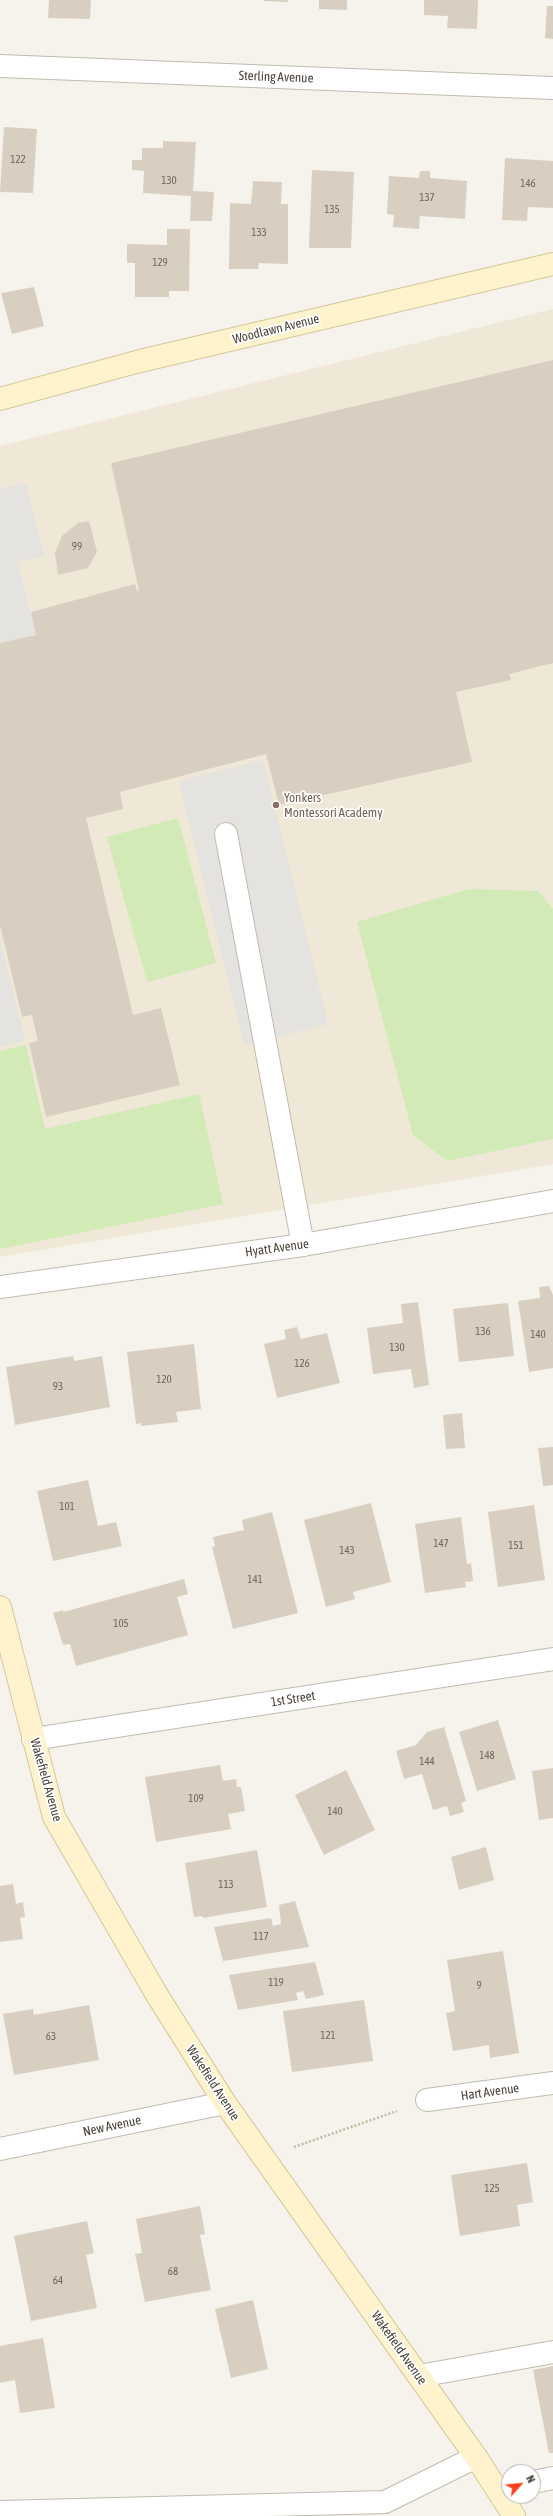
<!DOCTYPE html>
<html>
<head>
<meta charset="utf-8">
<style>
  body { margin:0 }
  #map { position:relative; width:553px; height:2516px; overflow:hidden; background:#f6f3ec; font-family:"Asap Condensed",sans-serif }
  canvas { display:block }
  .north { position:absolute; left:501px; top:2464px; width:40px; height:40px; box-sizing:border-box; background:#fff; border:1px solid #b7b4b0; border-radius:50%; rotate:63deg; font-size:11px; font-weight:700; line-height:16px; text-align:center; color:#4b4439 }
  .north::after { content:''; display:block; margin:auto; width:14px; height:18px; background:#fc3f1d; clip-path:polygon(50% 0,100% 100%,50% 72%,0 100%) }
</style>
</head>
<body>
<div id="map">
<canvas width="553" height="2516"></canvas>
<div class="north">N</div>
</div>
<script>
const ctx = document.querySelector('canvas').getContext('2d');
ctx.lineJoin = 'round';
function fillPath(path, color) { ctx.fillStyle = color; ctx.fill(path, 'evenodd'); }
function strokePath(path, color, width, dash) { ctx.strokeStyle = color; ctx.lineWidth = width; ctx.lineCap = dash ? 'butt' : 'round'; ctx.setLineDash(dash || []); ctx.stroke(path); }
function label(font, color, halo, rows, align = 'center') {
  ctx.font = font + ' "Asap Condensed",sans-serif'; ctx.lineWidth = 3.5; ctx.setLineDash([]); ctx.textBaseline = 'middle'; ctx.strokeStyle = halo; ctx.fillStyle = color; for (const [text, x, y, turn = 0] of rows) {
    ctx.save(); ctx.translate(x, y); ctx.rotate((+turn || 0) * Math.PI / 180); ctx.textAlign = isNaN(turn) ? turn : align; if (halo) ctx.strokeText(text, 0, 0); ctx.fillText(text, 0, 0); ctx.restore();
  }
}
const education = new Path2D(`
  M553,309V1164L0,1257V446Z`);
const green = new Path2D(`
  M178,818L216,963L147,982L107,837Z
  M469,889L538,891L553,909V1139L447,1161L413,1135L357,922Z
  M26,1045L45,1129L199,1094L223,1204L0,1249V1051Z`);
const parking = new Path2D(`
  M26,483L44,556L18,562L36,635L0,643V489Z
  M263,760L328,1024L244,1045L179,781Z
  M0,939L25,1040L0,1047Z`);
const building = new Path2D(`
  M49,0H91L90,19L48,18Z
  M264,0H288V2L264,1Z
  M319,0H347V10L319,9Z
  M424,0H478L477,29L447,28L448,16L424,15Z
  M547,6H553V39L545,38Z
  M4,127L37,129L33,193L0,192Z
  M163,141L196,142L193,191L214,192L212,221H190L191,196L143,193L144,171L132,170V160H142V148H163Z
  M505,158L553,161V208L528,207L527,221L502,220Z
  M312,170L354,172L351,248H309Z
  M420,171H430V178L467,181L465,219L420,216L419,229L393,227L394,215L387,214L389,176L419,178Z
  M253,181L282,182L281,204H288V264L259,263L258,269H229L230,203L251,204Z
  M167,229H190L189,291H169V297H135V263H127V244L167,245Z
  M34,287L44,326L12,334L1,293Z
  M553,360V663L509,674L511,680L456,692L472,762L279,805L266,754L120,792L123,809L86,818L133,1015L161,1008L180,1085L46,1117L29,1043L38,1041L32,1015L22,1017L0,925V643L36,635L31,612L135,584L137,591L139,590L111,463Z
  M89,521L97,552L88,568L58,575L55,553L62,536L78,523Z
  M549,1286L553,1295V1368L529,1372L518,1301L540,1298L539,1287Z
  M418,1302L429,1385L414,1388L411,1369L373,1374L367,1328L403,1323L401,1304Z
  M508,1303L514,1356L459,1362L453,1309Z
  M297,1327L301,1339L327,1333L340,1383L277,1398L264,1344L286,1339L284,1330Z
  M194,1344L201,1409L176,1412L178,1422L141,1426V1423L136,1424L127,1352Z
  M73,1356L74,1361L102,1356L110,1407L15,1425L6,1367Z
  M462,1413L465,1448L446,1449L443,1415Z
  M553,1447V1485L543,1486L538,1448Z
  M88,1480L98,1526L116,1522L122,1546L53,1561L37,1491Z
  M371,1503L391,1582L353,1592L355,1599L326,1607L304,1520Z
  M534,1505L545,1580L498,1587L488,1512Z
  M272,1512L298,1613L233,1629L212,1547L215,1546L213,1537L244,1530L242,1520Z
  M461,1517L467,1564L471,1563L473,1581L465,1582L466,1587L425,1593L415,1524Z
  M184,1579L188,1594L177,1597L188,1635L76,1666L70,1644L63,1645L53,1613L63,1610V1612Z
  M498,1720L516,1779L477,1791L459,1732Z
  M444,1727L466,1801L461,1803L464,1812L450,1816L447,1806L433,1810L422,1774L404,1779L396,1751L416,1745L427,1732Z
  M220,1765L223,1781L236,1779L237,1787H241L245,1811L228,1814L231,1829L156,1842L145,1777Z
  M553,1768V1818L539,1820L532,1771Z
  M346,1770L375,1830L324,1855L295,1795Z
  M486,1847L494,1880L459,1890L451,1857Z
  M257,1850L267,1907L203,1918V1916L194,1917L185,1863Z
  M13,1884L16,1904L23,1902L25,1917L20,1918L23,1939L0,1942V1886Z
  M295,1901L309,1947L223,1961L214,1927L271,1918L273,1926L281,1924L279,1905Z
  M503,1951L519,2053L490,2058L489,2045L453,2051L446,2013L455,2011L447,1960Z
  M315,1962L324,1995L306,1999L303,1991L296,1993L298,2000L238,2010L229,1975Z
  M364,2000L373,2061L292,2072L283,2011Z
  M89,2005L99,2060L14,2075L3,2014L33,2009L34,2015Z
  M527,2163L533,2202L517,2205L520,2226L460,2236L451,2175Z
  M200,2206L205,2234L200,2235L211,2290L145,2302L135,2254L142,2253L136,2219Z
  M87,2221L94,2253L86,2255L97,2308L31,2321L14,2236Z
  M253,2300L268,2369L231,2378L215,2309Z
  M43,2338L55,2408L20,2413L15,2380L0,2383V2346Z
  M553,2366V2453H549L533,2370Z`);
const path = new Path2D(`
  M294,2147L397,2111`);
const lane = new Path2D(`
  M226,834L303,1245
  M419,2376L553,2352
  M533,2482L553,2478
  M0,2512L385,2502L476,2457`);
const street = new Path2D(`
  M0,66L553,88
  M0,1287L303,1245L553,1201
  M33,1739L553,1659
  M427,2100L553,2083
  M0,2149L225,2103`);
const secondary = new Path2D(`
  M0,399L140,361L553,264
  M0,1607L54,1817L157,1995L225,2103L476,2457L514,2516`);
const markers = [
  [276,805,4,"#8d6e63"]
];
const numberNames = [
  ["122",18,160],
  ["130",169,181],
  ["146",528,184],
  ["137",427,198],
  ["135",332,210],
  ["133",259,233],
  ["129",160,263],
  ["99",77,547],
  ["136",483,1332],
  ["140",538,1335],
  ["130",397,1348],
  ["126",302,1364],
  ["120",164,1380],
  ["93",58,1387],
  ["101",67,1507],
  ["147",441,1544],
  ["151",516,1546],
  ["143",347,1551],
  ["141",255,1580],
  ["105",121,1624],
  ["148",487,1756],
  ["144",427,1762],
  ["109",196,1799],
  ["140",335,1812],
  ["113",226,1885],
  ["117",261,1937],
  ["119",276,1983],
  ["9",479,1986],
  ["121",328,2036],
  ["63",51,2037],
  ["125",492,2189],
  ["68",173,2272],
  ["64",58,2281]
];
const streetNames = [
  ["Sterling Avenue",276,77,2],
  ["Woodlawn Avenue",276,329,-14],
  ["Hyatt Avenue",277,1248,-8],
  ["1st Street",293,1699,-9],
  ["Wakefield Avenue",46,1780,74],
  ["Wakefield Avenue",213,2083,57],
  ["Hart Avenue",490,2092,-8],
  ["New Avenue",112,2126,-12],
  ["Wakefield Avenue",399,2348,55]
];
const educationNames = [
  ["Yonkers",284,798],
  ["Montessori Academy",284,813]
];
fillPath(education, '#efe8d6');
fillPath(green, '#d2eab5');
fillPath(parking, '#e5e3e0');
fillPath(building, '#d8cfc1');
strokePath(lane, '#c2bbae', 24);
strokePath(street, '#c2bbae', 24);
strokePath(secondary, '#d6c79b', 24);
strokePath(path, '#c4b79f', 2.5, [2, 2]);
strokePath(lane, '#fff', 22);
strokePath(street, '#fff', 22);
strokePath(secondary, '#fff3cd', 22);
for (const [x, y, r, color] of markers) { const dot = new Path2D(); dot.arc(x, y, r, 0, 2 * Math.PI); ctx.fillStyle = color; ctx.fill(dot); strokePath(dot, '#fff', 1.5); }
label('11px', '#6e675b', null, numberNames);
label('13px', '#4b4439', '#fff', streetNames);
label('13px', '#785e54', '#fff', educationNames, 'left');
</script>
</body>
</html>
